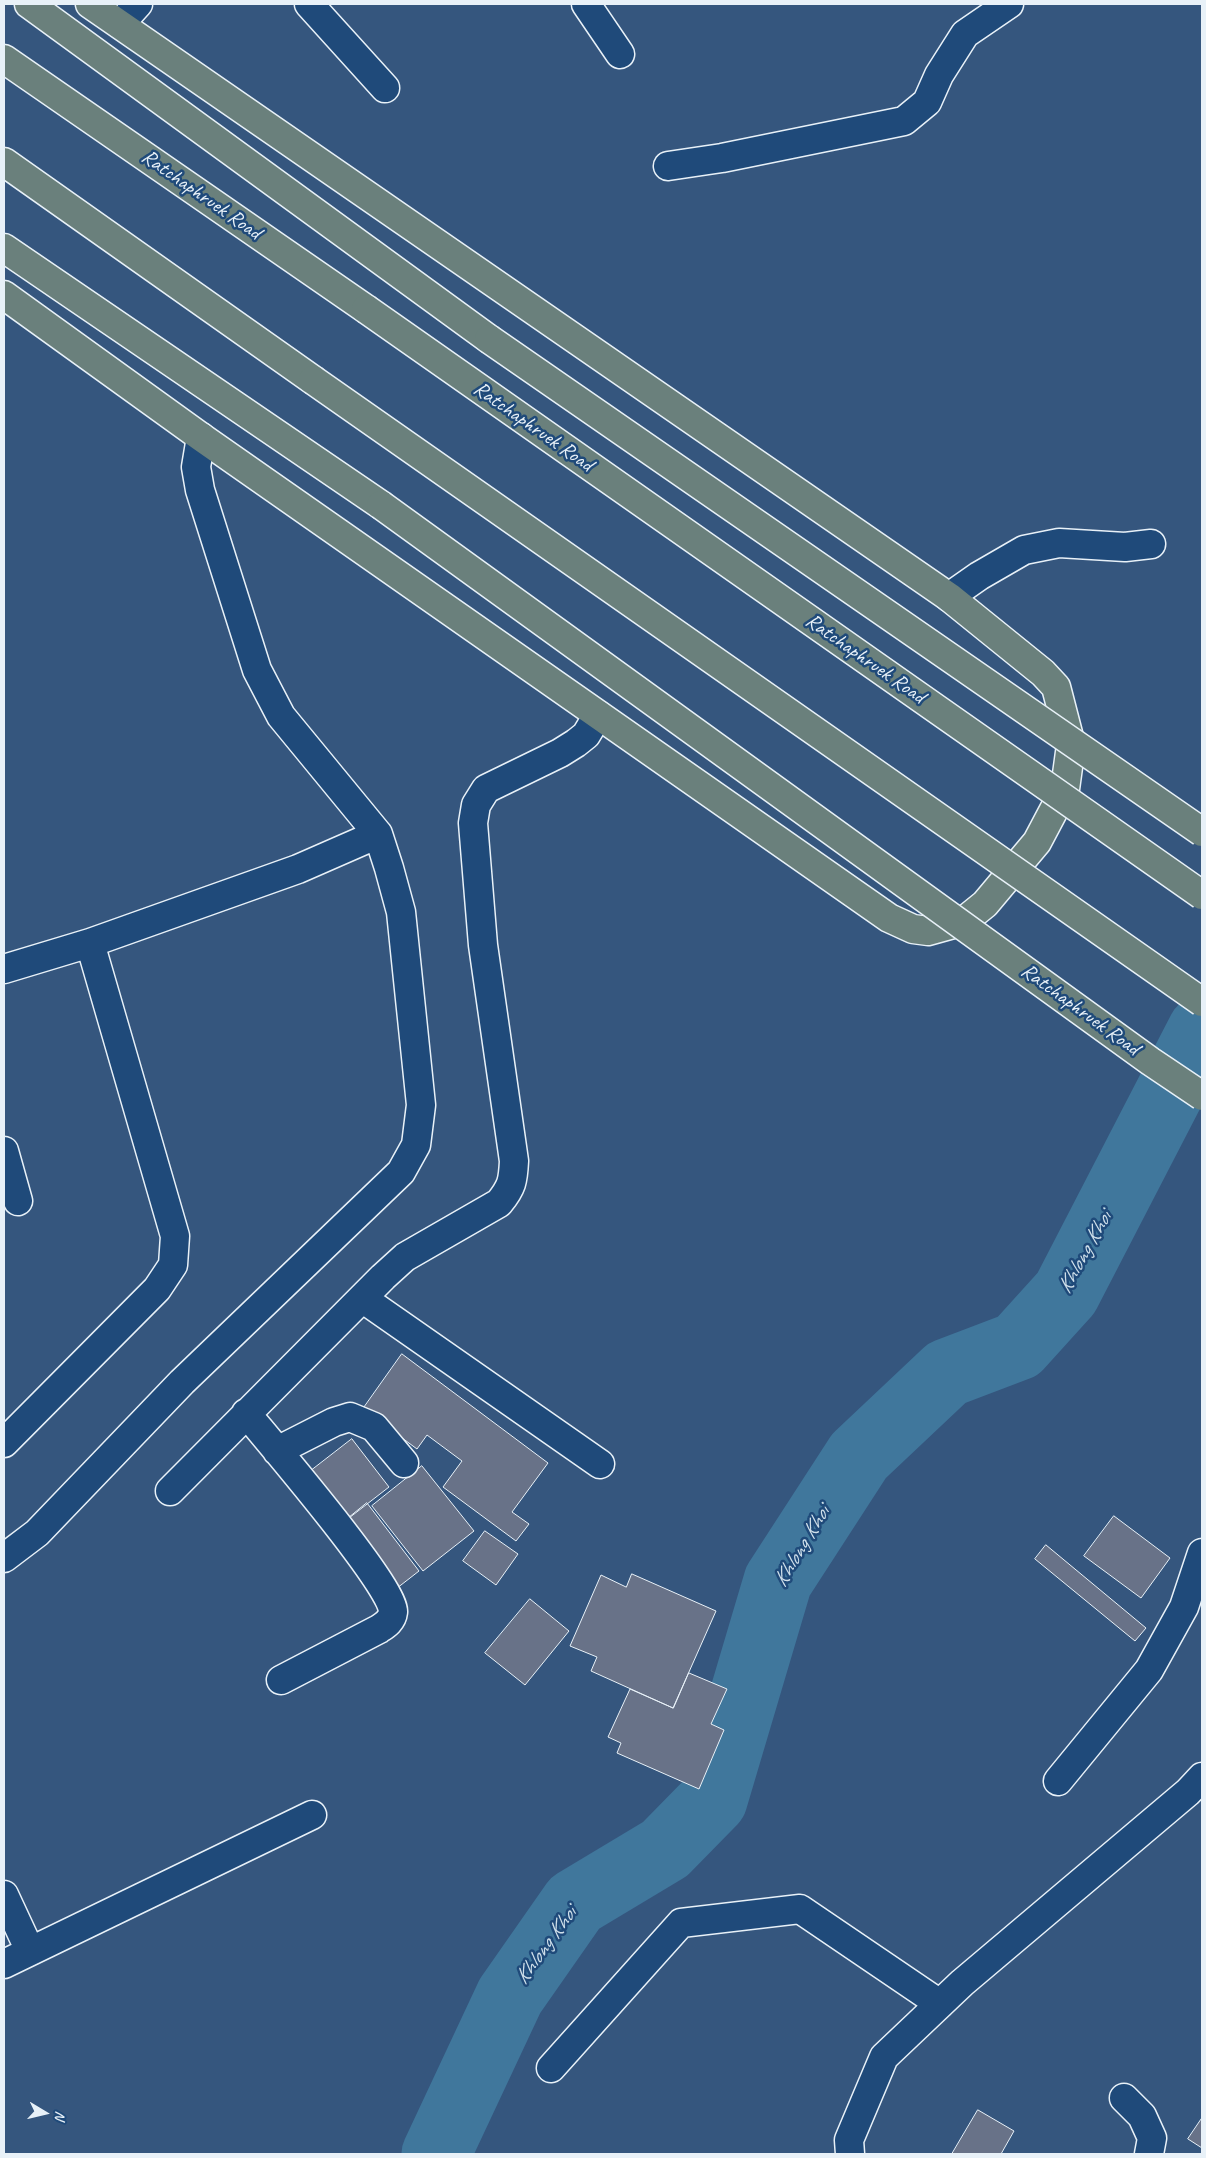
<!DOCTYPE html>
<html>
<head>
<meta charset="utf-8">
<style>
  body { margin:0 }
  #map { position:relative; width:1206px; height:2158px; overflow:hidden; background:#35567e; font-family:Caveat,sans-serif }
  canvas { display:block }
  .frame { position:absolute; inset:0; border:5px solid #e8f1f8; pointer-events:none }
  .north { position:absolute; left:20px; top:2088px; width:50px; height:50px; -webkit-text-stroke:4px #1f4a7a; paint-order:stroke; rotate:99deg; font-size:14px; font-weight:700; line-height:20px; text-align:center; color:#e8f1f8 }
  .north::after { content:''; display:block; margin:auto; width:18px; height:22px; background:#e8f1f8; clip-path:polygon(50% 0,100% 100%,50% 72%,0 100%) }
</style>
</head>
<body>
<div id="map">
<canvas width="1206" height="2158"></canvas>
<div class="frame"></div>
<div class="north">N</div>
</div>
<script>
const ctx = document.querySelector('canvas').getContext('2d');
ctx.lineJoin = 'round';
function strokePath(path, color, width, dash) { ctx.strokeStyle = color; ctx.lineWidth = width; ctx.lineCap = dash ? 'butt' : 'round'; ctx.setLineDash(dash || []); ctx.stroke(path); }
function fillPath(path, color) { ctx.fillStyle = color; ctx.fill(path, 'evenodd'); }
function label(font, color, halo, rows, align = 'center') {
  ctx.font = font + ' Caveat,sans-serif'; ctx.lineWidth = 5; ctx.setLineDash([]); ctx.textBaseline = 'middle'; ctx.strokeStyle = halo; ctx.fillStyle = color; for (const [text, x, y, turn = 0] of rows) {
    ctx.save(); ctx.translate(x, y); ctx.rotate((+turn || 0) * Math.PI / 180); ctx.textAlign = isNaN(turn) ? turn : align; if (halo) ctx.strokeText(text, 0, 0); ctx.fillText(text, 0, 0); ctx.restore();
  }
}
const river = new Path2D(`
  M436,2154L510,1996L575,1903L665,1849L713,1800L778,1581L859,1456L947,1373L1018,1346L1066,1293L1202,1030`);
const building = new Path2D(`
  M402,1354L548,1463L512,1512L529,1524L516,1541L443,1487L462,1461L427,1435L417,1449L363,1409Z
  M352,1439L389,1487L340,1525L303,1477Z
  M422,1466L474,1531L423,1571L372,1506Z
  M367,1503L419,1571L392,1592L340,1525Z
  M1114,1516L1170,1558L1141,1598L1084,1556Z
  M485,1531L518,1554L496,1585L463,1561Z
  M1046,1545L1146,1628L1135,1641L1035,1559Z
  M632,1574L716,1611L673,1708L591,1671L597,1657L570,1646L601,1575L626,1587Z
  M530,1599L569,1631L525,1685L485,1653Z
  M689,1673L727,1689L711,1724L724,1730L699,1789L617,1753L621,1743L608,1737L630,1689L673,1708Z
  M978,2110L1014,2131L1001,2154H952Z
  M1202,2118V2148L1188,2139Z`);
const minor = new Path2D(`
  M309,4L385,88
  M586,4L620,54
  M120,24L138,4
  M668,166L722,158L904,121L927,102L939,75L965,34L1009,4
  M949,597L979,576L1024,550L1059,543L1125,547L1151,544
  M4,969L90,943
  M4,1151L18,1201
  M362,1298L600,1464
  M246,1413C268,1440 396,1589 393,1612C392,1621 385,1625 379,1629L281,1680
  M4,1443L157,1289L173,1265L175,1236L90,943L298,869L378,834
  M277,1451L334,1422L350,1417L374,1427L404,1463
  M170,1491L383,1277L405,1257L499,1203C512,1187 513,1181 514,1161L483,945L473,823L476,805L486,789L560,753L576,743L586,735L598,715
  M4,1558L37,1533L182,1382L401,1172L416,1145L421,1105L401,912L389,868L378,834L281,716L257,670L200,490L196,467L201,437
  M1058,1781L1149,1670L1184,1607L1202,1553
  M4,1895L30,1951
  M4,1964L312,1815
  M551,2068L681,1923L800,1909L940,2004
  M1124,2098L1142,2116L1152,2138L1149,2154
  M850,2154L849,2140L884,2057L962,1983L1188,1792L1202,1777`);
const major = new Path2D(`
  M29,4L489,339
  M4,59L366,309
  M4,162L313,380
  M4,248L381,505
  M4,295L201,437L889,918L913,929L928,931L964,921L985,904L1037,842L1065,789L1071,745L1056,687L1043,673L949,597L90,4`);
const majorBridge = new Path2D(`
  M366,309L1202,895
  M489,339L1202,832
  M313,380L1202,1002
  M381,505L1150,1061L1202,1096`);
const streetNames = [
  ["Ratchaphruek Road",201,195,35],
  ["Ratchaphruek Road",533,427,35],
  ["Ratchaphruek Road",865,659,35],
  ["Ratchaphruek Road",1080,1010,36]
];
const waterNames = [
  ["Khlong Khoi",1085,1253,-61],
  ["Khlong Khoi",802,1547,-59],
  ["Khlong Khoi",546,1946,-54]
];
strokePath(river, '#40779c', 69);
fillPath(building, '#687288');
strokePath(building, '#e8f1f8', 1);
strokePath(minor, '#e8f1f8', 31);
strokePath(major, '#e8f1f8', 31);
strokePath(minor, '#1f4a7a', 28);
strokePath(major, '#6a807c', 28);
strokePath(majorBridge, '#e8f1f8', 31, []);
strokePath(majorBridge, '#6a807c', 28);
label('21px', '#e8f1f8', '#1f4a7a', streetNames);
label('italic 22px', '#cfdfea', '#1f4a7a', waterNames);
</script>
</body>
</html>
